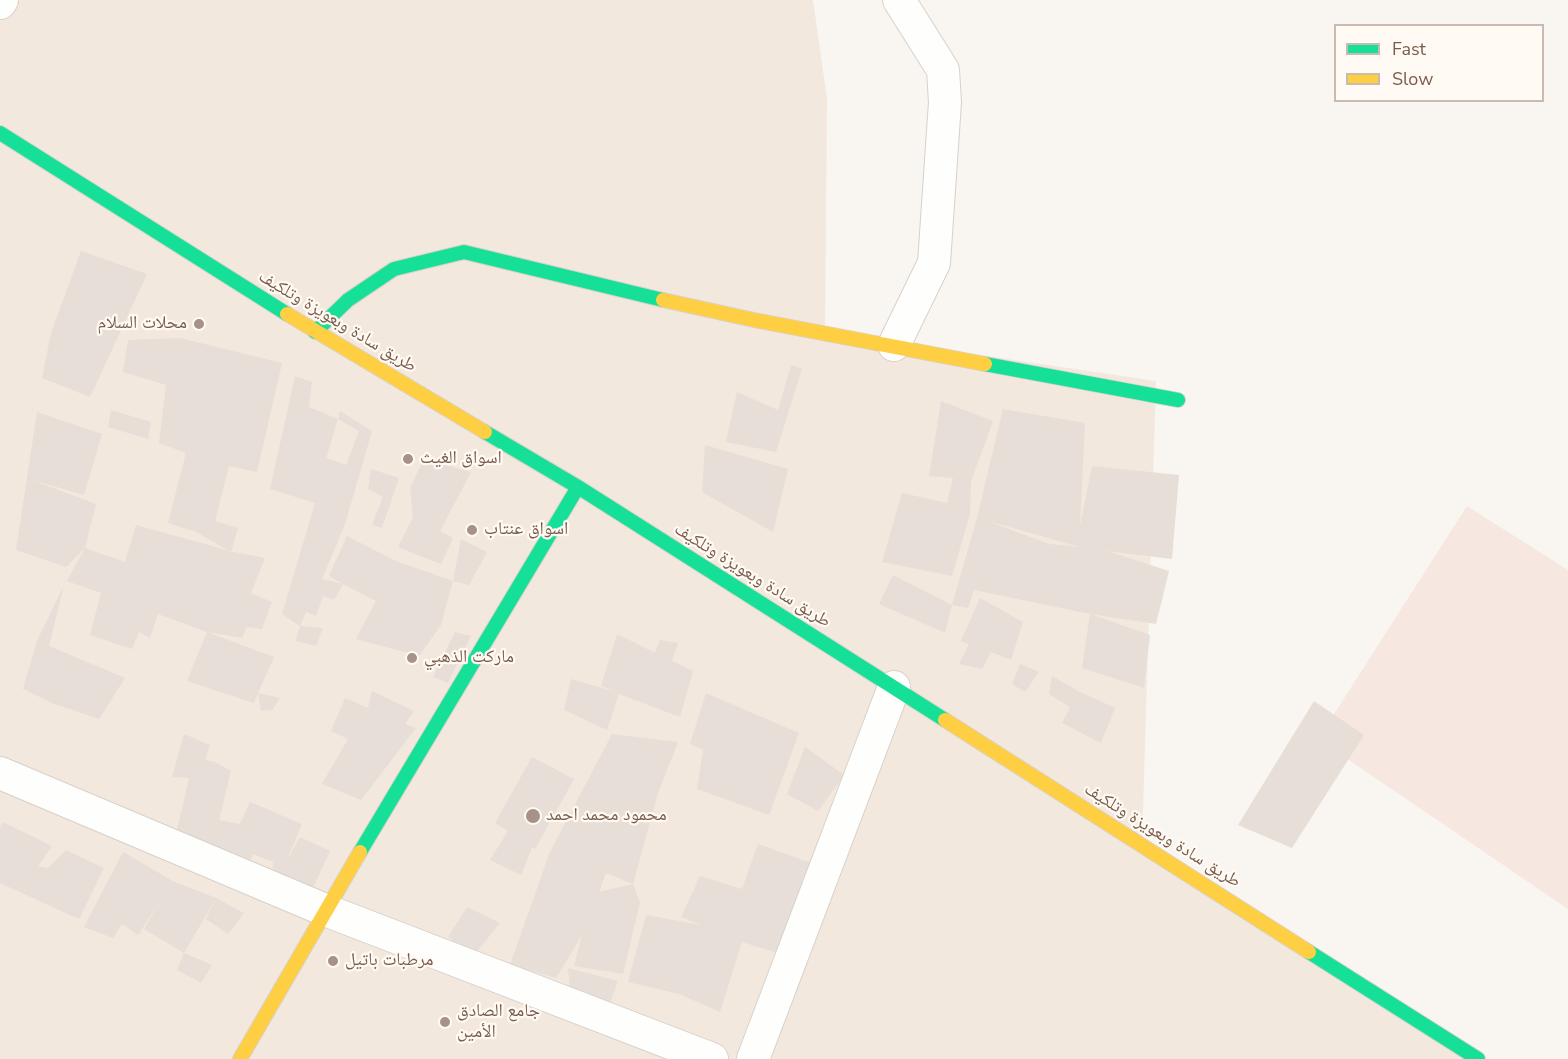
<!DOCTYPE html>
<html>
<head>
<meta charset="utf-8">
<style>
  body { margin:0 }
  #map { position:relative; width:1568px; height:1059px; overflow:hidden; background:#f9f5f0; font-family:"Nunito Sans",sans-serif }
  canvas { display:block }
  .legend { position:absolute; left:1334px; top:24px; width:210px; height:78px; box-sizing:border-box; background:#fffaf3; border:2px solid #cabbb1; margin:0; padding:8px 10px; list-style:none; font-size:18px; color:#7a5c4d }
  .legend li { display:flex; align-items:center; gap:12px; height:30px }
  .legend b { width:30px; border:2px solid #cabbb1 }
</style>
</head>
<body>
<div id="map">
<canvas width="1568" height="1059"></canvas>
<ul class="legend">
<li><b style="height:8px;background:#16e098"></b>Fast</li>
<li><b style="height:8px;background:#ffcf43"></b>Slow</li>
</ul>
</div>
<script>
const ctx = document.querySelector('canvas').getContext('2d');
ctx.lineJoin = 'round';
function fillPath(path, color) { ctx.fillStyle = color; ctx.fill(path, 'evenodd'); }
function strokePath(path, color, width, dash) { ctx.strokeStyle = color; ctx.lineWidth = width; ctx.lineCap = dash ? 'butt' : 'round'; ctx.setLineDash(dash || []); ctx.stroke(path); }
function label(font, color, halo, rows, align = 'center') {
  ctx.font = font + ' "Nunito Sans","Noto Naskh Arabic",sans-serif'; ctx.lineWidth = 4.5; ctx.setLineDash([]); ctx.textBaseline = 'middle'; ctx.strokeStyle = halo; ctx.fillStyle = color; for (const [text, x, y, turn = 0] of rows) {
    ctx.save(); ctx.translate(x, y); ctx.rotate((+turn || 0) * Math.PI / 180); ctx.textAlign = isNaN(turn) ? turn : align; if (halo) ctx.strokeText(text, 0, 0); ctx.fillText(text, 0, 0); ctx.restore();
  }
}
const residential = new Path2D(`
  M0,0H813L827,99L825,332L1156,381L1142,844L1483,1059H0Z`);
const commercial = new Path2D(`
  M1467,506L1568,570V909L1318,739Z`);
const building = new Path2D(`
  M81,251L147,274L90,397L42,378L51,333Z
  M180,338L282,363L257,472L229,466L215,521L238,528L231,552L196,532L168,523L186,453L159,443L166,385L123,372L128,340Z
  M791,365L802,369L776,452L726,442L737,392L778,410Z
  M295,376L312,382L309,407L338,419L326,458L346,465L359,431L338,419L340,411L372,431L345,524L322,579L343,584L329,576L347,536L396,561L453,581L441,625L419,656L356,639L376,601L343,584L334,600L323,596L316,616L306,612L300,626L282,614L315,503L270,489Z
  M941,401L993,421L971,481L970,514L952,576L882,562L902,493L947,503L953,478L929,476Z
  M1003,409L1085,423L1080,526L1092,466L1179,475L1172,559L1107,551L1169,571L1156,624L1090,614L974,590L968,608L952,605L945,633L879,604L893,575L952,605L977,518ZM985,520L1079,547L1049,544Z
  M111,410L151,422L148,439L108,427Z
  M37,412L102,434L84,495L32,480L96,504L85,548L125,562L136,525L234,552L265,558L251,593L272,602L262,629L247,627L242,638L207,632L158,614L150,638L139,632L132,649L90,635L101,593L67,581L85,548L66,567L16,550Z
  M705,445L788,469L773,532L702,492Z
  M424,459L471,472L440,531L453,538L441,564L398,547L413,517L410,488Z
  M371,469L399,478L382,528L372,525L383,497L368,489Z
  M461,539L487,552L469,585L453,581Z
  M64,585L49,646L125,678L99,719L52,703L23,689L37,641Z
  M980,598L1023,622L1011,660L991,652L982,669L959,664L969,644L961,641Z
  M1090,614L1150,635L1144,688L1082,668Z
  M300,626L323,628L316,646L295,641Z
  M207,632L274,657L258,693L280,698L272,710L261,711L258,693L254,703L187,681Z
  M455,632L471,636L448,683L433,677Z
  M617,634L655,653L660,640L678,643L672,661L693,671L680,717L619,694L607,730L564,710L571,679L616,692L601,686Z
  M1020,664L1039,672L1025,692L1012,684Z
  M1052,676L1078,691L1115,708L1101,743L1062,723L1070,707L1049,694Z
  M372,691L414,711L405,724L416,728L361,800L322,784L348,739L331,731L345,698L368,708Z
  M706,693L799,733L769,815L697,789L703,750L690,744Z
  M1314,701L1364,735L1292,848L1238,825Z
  M184,734L210,745L205,760L215,762L231,771L219,820L240,824L250,802L302,824L286,862L300,837L330,851L310,894L272,881L273,862L282,865L253,854L249,865L176,834L189,778L172,777Z
  M612,734L678,742L658,793L633,884L606,873L599,892L633,884L640,903L623,974L574,966L582,935L556,978L510,965L550,852Z
  M805,747L844,775L818,811L787,794Z
  M532,757L574,779L535,849L532,847L521,875L490,860L508,831L495,823Z
  M3,822L52,846L38,866L48,868L66,850L104,868L79,919L0,883V828Z
  M758,844L811,863L781,954L742,942L720,1012L679,994L628,982L646,915L701,925L681,917L700,876L742,889Z
  M123,852L173,881L216,898L244,913L228,934L206,919L215,900L184,953L144,929L160,901L138,935L122,924L113,938L84,927Z
  M467,907L500,923L474,955L448,937Z
  M184,953L212,965L201,983L177,970Z
  M568,968L618,981L609,1006L570,988Z`);
const street = new Path2D(`
  M0,3L2,0
  M894,345L934,263L945,102L943,70L899,0
  M0,773L325,910L712,1059
  M753,1059L894,687`);
const fast = new Path2D(`
  M0,133L287,314
  M315,332L348,300L394,269L464,252L663,300
  M985,364L1178,400
  M485,432L578,487L945,720
  M360,852L578,487
  M1309,952L1478,1059`);
const slow = new Path2D(`
  M663,300L754,320L985,364
  M287,314L485,432
  M945,720L1309,952
  M240,1059L360,852`);
const markers = [
  [199,324,6,"#a69286"],
  [408,459,6,"#a69286"],
  [472,530,6,"#a69286"],
  [412,658,6,"#a69286"],
  [533,816,8,"#a69286"],
  [333,961,6,"#a69286"],
  [445,1022,6,"#a69286"]
];
const streetNames = [
  ["طريق سادة وبعويزة وتلكيف",337,322,31],
  ["طريق سادة وبعويزة وتلكيف",752,576,32],
  ["طريق سادة وبعويزة وتلكيف",1162,836,32]
];
const poiNames = [
  ["محلات السلام",187,324,"right"],
  ["اسواق الغيث",420,459],
  ["اسواق عنتاب",484,530],
  ["ماركت الذهبي",424,658],
  ["محمود محمد احمد",546,816],
  ["مرطبات باتيل",345,961],
  ["جامع الصادق",457,1012],
  ["الأمين",457,1033]
];
fillPath(residential, '#f2e8de');
fillPath(commercial, '#f6e8e1');
fillPath(building, '#e6ded7');
strokePath(street, '#d7d1cb', 34);
strokePath(fast, '#d9d2cb', 16);
strokePath(slow, '#d9d2cb', 16);
strokePath(street, '#fefefd', 32);
strokePath(fast, '#16e098', 14);
strokePath(slow, '#ffcf43', 14);
for (const [x, y, r, color] of markers) { const dot = new Path2D(); dot.arc(x, y, r, 0, 2 * Math.PI); ctx.fillStyle = color; ctx.fill(dot); strokePath(dot, '#fffaf3', 2); }
label('18px', '#7a5c4d', '#fffaf3', streetNames);
label('18px', '#7a5c4d', '#fffaf3', poiNames, 'left');
</script>
</body>
</html>
